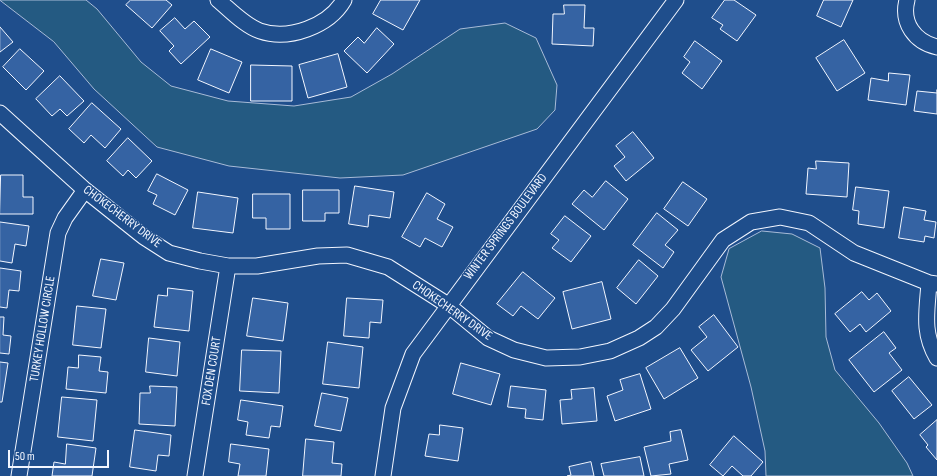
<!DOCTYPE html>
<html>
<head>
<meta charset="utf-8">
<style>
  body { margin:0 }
  #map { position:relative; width:937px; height:476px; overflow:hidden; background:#1f4e8c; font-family:"Sofia Sans Condensed",sans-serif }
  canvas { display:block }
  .scale { position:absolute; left:8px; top:450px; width:101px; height:18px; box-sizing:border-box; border:2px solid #f2f6ff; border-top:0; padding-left:5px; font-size:12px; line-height:14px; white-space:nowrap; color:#f2f6ff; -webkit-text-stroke:3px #1f4e8c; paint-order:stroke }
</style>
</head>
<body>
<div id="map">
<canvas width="937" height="476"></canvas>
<div class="scale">50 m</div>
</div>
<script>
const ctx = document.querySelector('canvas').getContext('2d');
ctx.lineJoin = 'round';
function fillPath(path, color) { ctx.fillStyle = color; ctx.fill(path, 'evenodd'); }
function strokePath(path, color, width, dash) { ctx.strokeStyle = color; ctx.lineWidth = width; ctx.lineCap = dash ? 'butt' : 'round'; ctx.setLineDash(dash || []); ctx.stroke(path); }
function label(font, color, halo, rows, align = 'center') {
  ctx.font = font + ' "Sofia Sans Condensed",sans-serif'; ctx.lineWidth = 3; ctx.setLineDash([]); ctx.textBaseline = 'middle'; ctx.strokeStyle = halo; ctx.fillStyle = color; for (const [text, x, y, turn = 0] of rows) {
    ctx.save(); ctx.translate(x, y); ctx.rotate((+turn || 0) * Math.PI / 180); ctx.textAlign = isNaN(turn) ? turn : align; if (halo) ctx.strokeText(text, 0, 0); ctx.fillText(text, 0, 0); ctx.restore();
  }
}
const green = new Path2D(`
  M0,0H86L97,9L141,62L171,86L228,101L294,106L351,97L392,74L460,29L505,23L536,38L557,85L555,110L537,129L403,175L340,178L229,166L157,147L94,89L54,42Z
  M762,231L792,234L820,248L825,288L826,337L835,370L879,423L907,463L913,476H766L765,451L751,387L721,277L729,249Z`);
const building = new Path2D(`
  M131,0H166L172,5L152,28L126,5Z
  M381,0H420L403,30L373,14Z
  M725,0H734L756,15L737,41L720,29L723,25L712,18Z
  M824,0H853L841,27L817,16Z
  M564,5H585L584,28H594L593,46L552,44L553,14H564Z
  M175,18L185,29L194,21L210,37L181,64L169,51L174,46L160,31Z
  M0,27L13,42L0,52Z
  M377,28L394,44L367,73L344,51L358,37L364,43Z
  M844,40L865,73L837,91L816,58Z
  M695,41L722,61L702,89L682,73L690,62L684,57Z
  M20,49L44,71L26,90L3,67Z
  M211,49L242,62L229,93L198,80Z
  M338,54L347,87L308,98L299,65Z
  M251,65L292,66V101H251Z
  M889,73L910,75L906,105L868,100L871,78L888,81Z
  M60,76L84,101L67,116L60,109L52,116L36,99Z
  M937,90V114L914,111L917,91L937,93Z
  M92,103L121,129L105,148L91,135L84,143L69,129Z
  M633,132L654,158L626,181L614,166L625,157L616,146Z
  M128,138L152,161L136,178L128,170L123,176L107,161Z
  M816,161L849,163L847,197L806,194L808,168L816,169Z
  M157,174L188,190L175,215L153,204L157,195L148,191Z
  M1,175H23V197H33V214H0Z
  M606,181L628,199L604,230L572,204L584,190L592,197Z
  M683,182L707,199L688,226L664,209Z
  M355,186L394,192L390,218L369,215L368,227L349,224Z
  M856,187L889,191L884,228L858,224L859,211L853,210Z
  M303,190H339V213H325V221H303Z
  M198,192L238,198L233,233L193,228Z
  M427,193L445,204L437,219L453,227L442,247L425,238L420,247L402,237Z
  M253,194H290V229H266V218H253Z
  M904,207L926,211L924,220L936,222L934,238L925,236L924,242L899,238Z
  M657,213L678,230L665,245L674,252L663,268L633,245Z
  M565,216L591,236L571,262L552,248L559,240L551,234Z
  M0,222L29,226L26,246L15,244L12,263L0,261Z
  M101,259L124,263L116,300L93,296Z
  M639,260L658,276L636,304L617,288Z
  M0,268L21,271L19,291L9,290L7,308L0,307Z
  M523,272L555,298L538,319L521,306L513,316L497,304Z
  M602,282L611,319L572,329L563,292Z
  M168,288L193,291L189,331L154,327L158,295L167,296Z
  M862,292L869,300L877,293L891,311L866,332L860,324L850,332L835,314Z
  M253,298L288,303L283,341L247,336Z
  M347,298L383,300L381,323L370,322L369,338L344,336Z
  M77,306L106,309L101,348L73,345Z
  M714,315L738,347L708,371L691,350L707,337L699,327Z
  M0,317H4L3,335L11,336L9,354L0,353Z
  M884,332L896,348L889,353L902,370L874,392L849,360Z
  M149,338L180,342L177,376L146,372Z
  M328,342L363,347L359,388L323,384Z
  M680,348L698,378L664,399L646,368Z
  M242,350L281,351L279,393L240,391Z
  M79,355L101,357L99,371L108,372L106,393L66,389L68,367L78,368Z
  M0,362L8,363L2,402H0Z
  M461,363L500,374L491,405L453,394Z
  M640,374L651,409L615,421L607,396L623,390L620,380Z
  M909,377L932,405L914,419L892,391Z
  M150,386L177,387L175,426L139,424L140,393H150Z
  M511,386L546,390L543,420L525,418L526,409L508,407Z
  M594,388L597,421L562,424L560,400L572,399L571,390Z
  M322,393L348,398L341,431L315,426Z
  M62,397L97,400L93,441L58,437Z
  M241,400L283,406L280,427L271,426L269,438L246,435L248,422L238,420Z
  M937,420V460L926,447L928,445L920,435Z
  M440,425L463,428L458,461L425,456L429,434L439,435Z
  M135,430L171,435L169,456L158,455L156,471L130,467Z
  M681,430L688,460L669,464L671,474L651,476L644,447L671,441L670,432Z
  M734,436L763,462L751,476H743L732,466L723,476L710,465Z
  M306,439L334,442L332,463L342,464L341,476H303Z
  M67,444L96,448L92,476H52L54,462L65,464Z
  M231,444L269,449L266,476H238L240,464L229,462Z
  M640,457L644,476H604L601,464Z
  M591,462L594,476H567L571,475L569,467Z`);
const minor = new Path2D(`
  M218,0C230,10 245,26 260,31C289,41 329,26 344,0
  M907,0C901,23 915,42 937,47
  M0,113L85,190L144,237L169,253L200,261L228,266H257L318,256L347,255L388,267L448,305L488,338L514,350L546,358L580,357L610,351L639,338L656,327L673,309L723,240L751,222L780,217L809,223L854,253L929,283L937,284
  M929,283C927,312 922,332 937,358
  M19,476L58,233L65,218L85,190
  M195,476L228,266
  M383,476L393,408L413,354L676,0`);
const streetNames = [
  ["CHOKECHERRY DRIVE",122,217,37],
  ["WINTER SPRINGS BOULEVARD",506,227,-53],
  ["CHOKECHERRY DRIVE",452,311,35],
  ["TURKEY HOLLOW CIRCLE",43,329,-81],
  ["FOX DEN COURT",212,371,-81]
];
fillPath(green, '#245a82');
strokePath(green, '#a8bbd7', 1);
fillPath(building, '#3563a3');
strokePath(building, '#f2f6ff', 1);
strokePath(minor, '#f2f6ff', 17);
strokePath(minor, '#1f4e8c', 15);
label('13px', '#f2f6ff', '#1f4e8c', streetNames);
</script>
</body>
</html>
